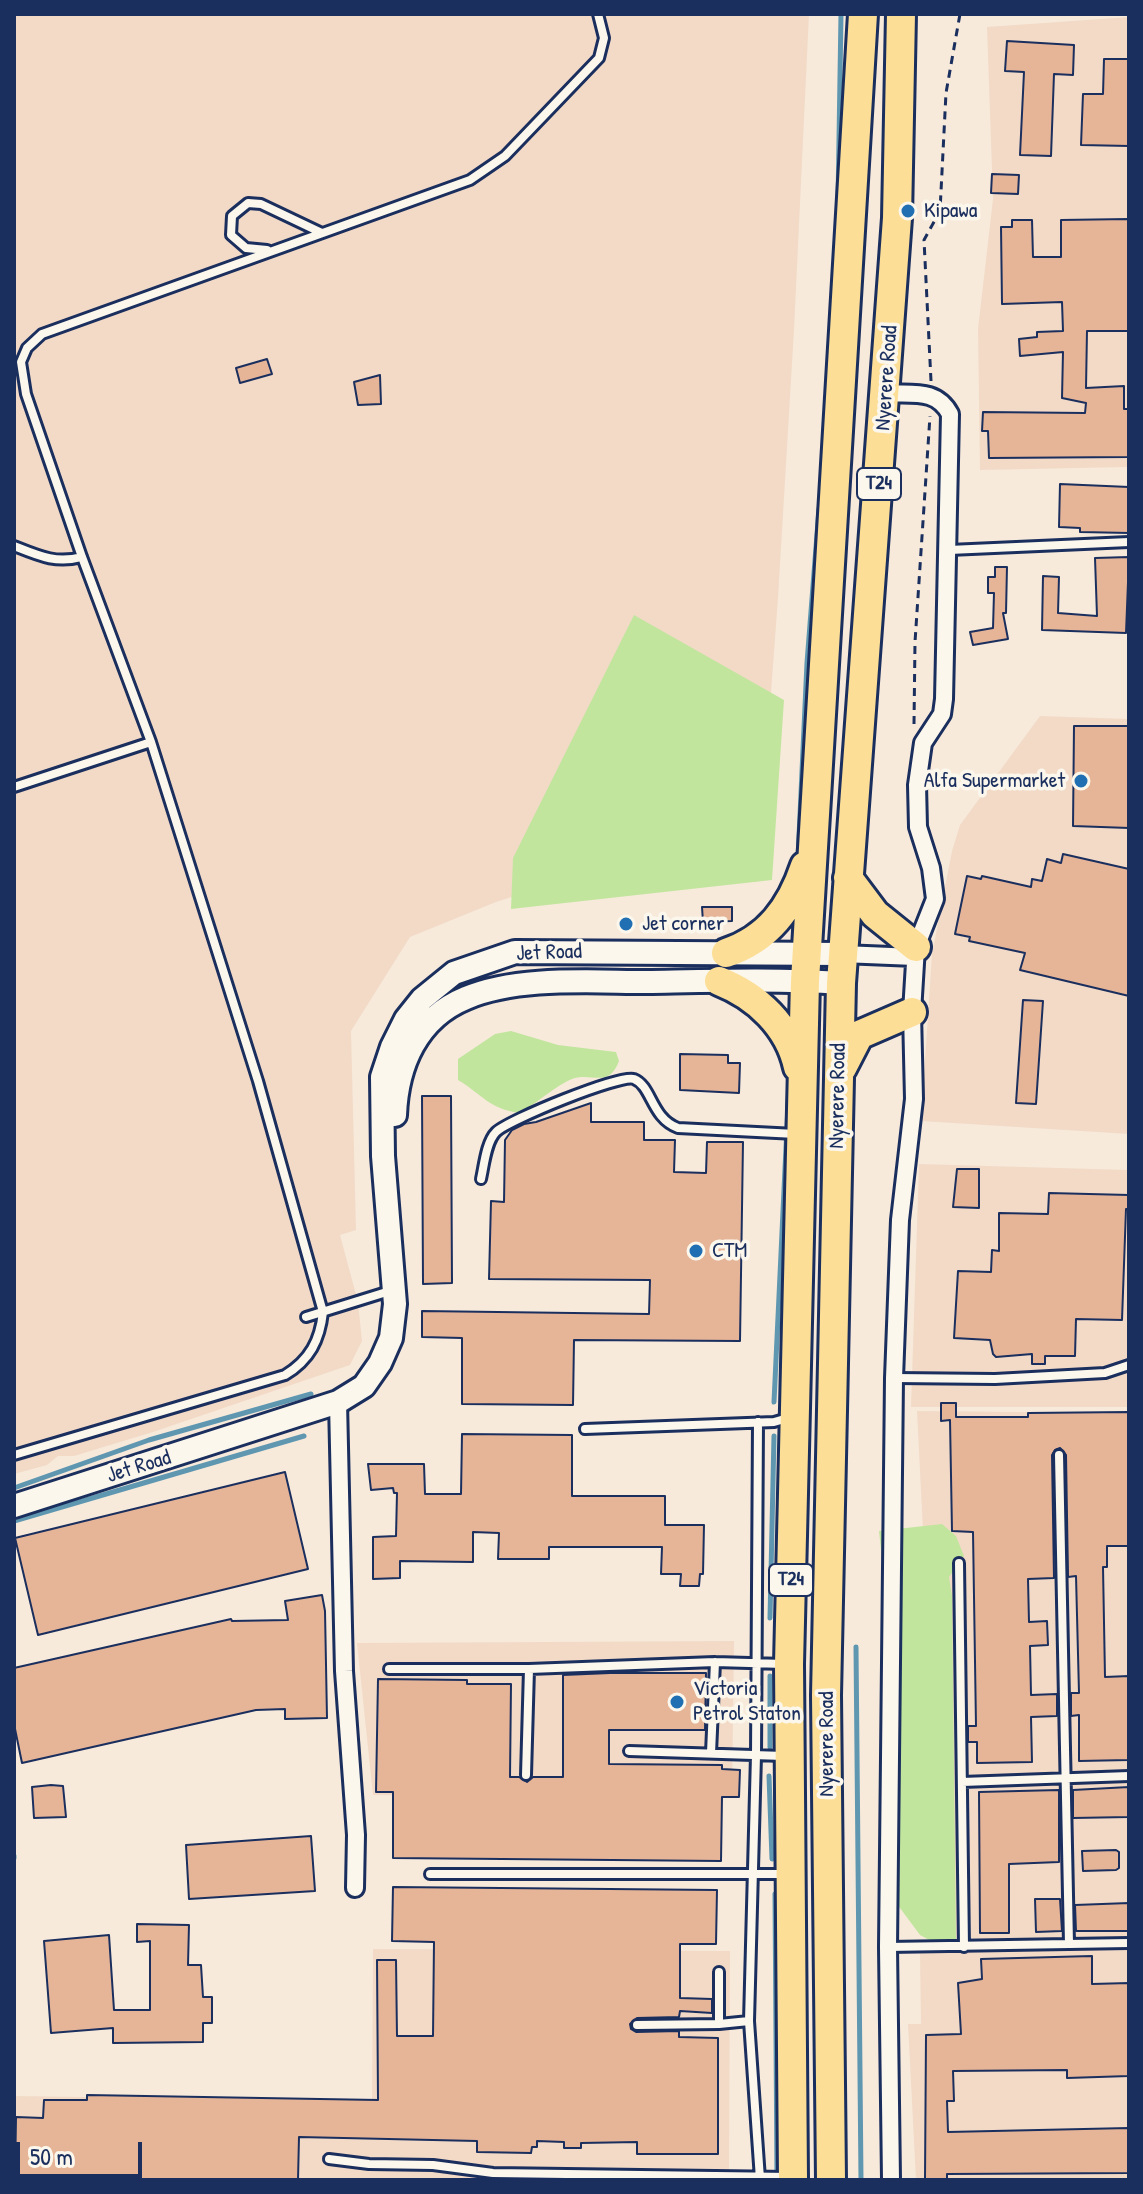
<!DOCTYPE html>
<html>
<head>
<meta charset="utf-8">
<style>
  body { margin:0 }
  #map { position:relative; width:1143px; height:2194px; overflow:hidden; background:#f7eadb; font-family:"Patrick Hand",sans-serif }
  canvas { display:block }
  .frame { position:absolute; inset:0; border:16px solid #1b2f5e; pointer-events:none }
  .scale { position:absolute; left:16px; top:2142px; width:126px; height:36px; box-sizing:border-box; border:4px solid #1b2f5e; border-top:0; padding-left:10px; font-size:24px; line-height:28px; white-space:nowrap; color:#1b2f5e; -webkit-text-stroke:6px #fbf7ec; paint-order:stroke }
</style>
</head>
<body>
<div id="map">
<canvas width="1143" height="2194"></canvas>
<div class="frame"></div>
<div class="scale">50 m</div>
</div>
<script>
const ctx = document.querySelector('canvas').getContext('2d');
ctx.lineJoin = 'round';
function fillPath(path, color) { ctx.fillStyle = color; ctx.fill(path, 'evenodd'); }
function strokePath(path, color, width, dash) { ctx.strokeStyle = color; ctx.lineWidth = width; ctx.lineCap = dash ? 'butt' : 'round'; ctx.setLineDash(dash || []); ctx.stroke(path); }
function label(font, color, halo, rows, align = 'center') {
  ctx.font = font + ' "Patrick Hand",sans-serif'; ctx.lineWidth = 7; ctx.setLineDash([]); ctx.textBaseline = 'middle'; ctx.strokeStyle = halo; ctx.fillStyle = color; for (const [text, x, y, turn = 0] of rows) {
    ctx.save(); ctx.translate(x, y); ctx.rotate((+turn || 0) * Math.PI / 180); ctx.textAlign = isNaN(turn) ? turn : align; if (halo) ctx.strokeText(text, 0, 0); ctx.fillText(text, 0, 0); ctx.restore();
  }
}
const built = new Path2D(`
  M14,14H809L794,330L778,598L757,882L562,881L496,902L410,937L351,1031L356,1230L340,1235L358,1302L362,1341L350,1365L153,1432L74,1456H58L47,1465L14,1474Z
  M1129,17V467L980,470L978,329L993,199L987,27Z
  M1040,716L1129,719V1134L921,1121L932,954L952,851L960,825Z
  M919,1164L1129,1170V1407H911Z
  M917,1411L1129,1413V2180H916L908,2024H921L920,1953L944,1952Z
  M734,1641L732,1798L373,1795L357,1643Z
  M373,1949L730,1951L729,2180H14V2096L372,2101Z`);
const green = new Path2D(`
  M634,615L784,700L772,880L511,909L513,858Z
  M511,1031L558,1045L616,1052L619,1061C609,1088 593,1073 575,1078C560,1082 536,1104 520,1113C489,1109 483,1095 458,1080V1059L495,1034Z
  M942,1524L956,1536L964,1556L949,1577L952,1596L956,1939L935,1943L920,1935L897,1904L898,1591L883,1568L879,1531Z`);
const stream = new Path2D(`
  M838,203L841,14
  M798,858L807,663L819,509
  M774,1402L789,1084
  M14,1488L149,1440L311,1394
  M14,1521L304,1436
  M770,1618L774,1436
  M856,1647L861,2180
  M770,1676V1747
  M769,1776L772,1859
  M14,1856V1858
  M775,1894L777,2179`);
const building = new Path2D(`
  M1007,41L1074,45L1073,75L1054,74L1051,156L1020,155L1024,72L1005,71Z
  M1104,59H1129V146L1081,145L1083,94H1103Z
  M992,174L1019,175L1018,194L991,193Z
  M1129,219V331H1087L1086,388L1124,386V409H1129V457L989,458L988,431H982L983,412L1085,413L1086,403L1062,398L1063,352L1020,356L1019,339L1037,337V332L1063,331L1062,302L1002,304L1001,227H1012V220H1032L1033,257H1061V220Z
  M267,359L272,374L240,383L236,368Z
  M380,375L381,404L358,405L354,382Z
  M1060,484L1129,487V533L1080,532V528L1059,527Z
  M1129,557L1126,633L1042,630L1043,576L1059,577L1058,613L1097,616L1095,558Z
  M995,567H1007L1006,613H1003L1008,639L973,645L970,632L993,628L994,593H988V577H995Z
  M1074,726H1129V828L1073,826Z
  M1063,854L1129,869V996L1020,970L1025,953L969,941L970,937L955,934L967,876L981,879L982,876L1031,887L1032,879L1042,881L1047,859L1061,863Z
  M702,907H732V921L703,922Z
  M1023,1000L1043,1001L1036,1104L1016,1103Z
  M680,1054L728,1055V1063H740L739,1093L680,1090Z
  M422,1096H451L452,1283L423,1284Z
  M591,1103V1122H644V1140H675L674,1172L706,1173L707,1142H743L740,1341L574,1340L573,1405L462,1404V1338L422,1337V1311L649,1314L650,1280L489,1279L491,1201L504,1202L505,1140L512,1130L524,1124L536,1122Z
  M957,1169H979V1208L953,1207Z
  M1049,1193L1129,1195V1209H1126L1122,1320L1076,1319L1075,1356H1045V1364H1032V1354L996,1357L993,1354L990,1340L954,1338L958,1271L991,1272L992,1250L999,1251V1213L1048,1214Z
  M941,1403H956V1417H1028V1413L1129,1412V1546H1107V1567H1103L1105,1677L1129,1676V1760L1079,1761V1715L1071,1716V1693H1079L1076,1576L1068,1577L1066,1455L1060,1448L1055,1450L1052,1455L1054,1578L1028,1579L1029,1622L1047,1621L1048,1645L1030,1646L1031,1695L1057,1694V1716L1031,1717L1032,1762L977,1763V1742H968V1726H976L973,1532L952,1531L950,1420L941,1421Z
  M462,1434L572,1435V1496H665V1525H704L703,1574H700L699,1586H680L681,1574H661L662,1547H549V1559H498L499,1533L473,1532V1562L400,1561V1578L373,1579V1537L396,1536L397,1493H394L393,1488L371,1490L368,1464H424L425,1494H461Z
  M285,1472L308,1569L38,1635L15,1538Z
  M322,1595L325,1611L327,1718L285,1719V1709L256,1710L22,1763L14,1724V1668L231,1619L232,1621L288,1620L285,1601Z
  M610,1673H706L705,1730H609V1764L722,1765V1769L740,1770L739,1797H722L721,1861L393,1858V1792H376L378,1679L467,1680V1684H511L510,1777H519L527,1782L533,1777H563V1675Z
  M51,1785L63,1786L66,1817L34,1818L32,1787Z
  M1129,1787V1817L1073,1818V1790Z
  M1059,1790V1862L1009,1864V1933H980L979,1792Z
  M311,1836L315,1891L189,1899L186,1845Z
  M1116,1850L1119,1852V1868L1116,1870L1083,1871L1082,1851Z
  M393,1887L717,1890L716,1944H680V1998L712,1999V2013L680,2011L679,2017L637,2018L630,2024L631,2029L636,2032L679,2031V2037L718,2038V2154H637V2142L581,2143V2148H564V2142L537,2141V2147H532L531,2153L477,2152V2141L299,2137L298,2180H15L16,2117L43,2118L44,2100H87V2095L378,2100L377,1960H396L397,2036H433L434,1942L392,1941Z
  M1035,1899H1060L1062,1931L1036,1932Z
  M1129,1903V1931H1076L1075,1905Z
  M137,1924L189,1925L188,1965H201L203,1997H212V2023H203V2042L113,2043V2028L51,2033L44,1941L109,1935L114,2010H150V1941L137,1942Z
  M1092,1956V1984L1129,1983V2076L1067,2078V2070L953,2071L954,2101H947L948,2132L1129,2128V2173L947,2174V2179H925L926,2035L961,2034L958,1983L982,1979L981,1959Z`);
const path = new Path2D(`
  M931,381L924,240L940,211L946,93L960,14
  M914,724L915,642L930,416`);
const lane = new Path2D(`
  M267,250L246,248L231,235L232,216L248,203L261,204L322,233
  M14,546C39,556 56,564 82,557
  M949,550L1129,542
  M14,787L151,742
  M481,1179C484,1166 486,1142 496,1132C508,1120 620,1074 634,1079C652,1086 651,1118 678,1128L796,1134
  M306,1317L393,1290
  M895,1378L995,1379L1105,1373L1129,1365
  M585,1429L774,1422L788,1418
  M14,1455L285,1375C310,1360 320,1340 323,1312L258,1081L151,742L82,557L26,394L21,362L27,348L42,334L470,180L505,156L599,58L604,38L598,14
  M1059,1455L1069,1944
  M959,1563L964,1947
  M389,1669H529L715,1662L784,1664
  M629,1751L784,1756
  M711,1753L715,1662
  M526,1775L529,1669
  M962,1782L1129,1776
  M430,1874H785
  M888,1947L1129,1943
  M749,2021L760,2179
  M719,2024V1972
  M637,2025L719,2024L749,2021L756,1755L758,1422
  M329,2159L369,2164L433,2165L493,2173L789,2177`);
const street = new Path2D(`
  M886,393C912,395 936,388 950,414L944,699L942,714L923,743L917,785L918,827L931,868L935,899L916,947L912,1012L914,1099L900,1220L894,1378L888,1947L891,2180
  M842,954L915,957
  M338,1402L344,1671L356,1835L355,1888`);
const secondary = new Path2D(`
  M395,1115C397,1065 417,1018 466,998C518,976 591,982 647,982C711,981 776,979 841,983
  M14,1506L338,1402L364,1386L380,1363L391,1338L395,1304L383,1156L382,1077L392,1047L406,1019L422,999L454,973L515,952L842,954`);
const highway = new Path2D(`
  M848,878L875,914L916,947
  M726,953C768,939 791,908 805,866
  M719,981C757,996 789,1026 798,1067
  M842,1068L859,1035L912,1012
  M793,2180L789,1664L805,981L863,14
  M831,2180L826,1695L841,983L897,218L901,14`);
const markers = [
  [908,211,8,"#1f6fb2"],
  [1081,781,8,"#1f6fb2"],
  [626,924,8,"#1f6fb2"],
  [696,1251,8,"#1f6fb2"],
  [677,1702,8,"#1f6fb2"]
];
const shields = [
  [879,484,44],
  [791,1580,44]
];
const shieldNames = [
  ["T24",879,484],
  ["T24",791,1580]
];
const poiNames = [
  ["Kipawa",924,211],
  ["Alfa Supermarket",1065,781,"right"],
  ["Jet corner",642,924],
  ["CTM",712,1251],
  ["Victoria",693,1689],
  ["Petrol Staton",693,1714]
];
const streetNames = [
  ["Nyerere Road",887,378,-86],
  ["Jet Road",549,953,-2],
  ["Nyerere Road",838,1096,-89],
  ["Jet Road",139,1467,-17],
  ["Nyerere Road",827,1744,-90]
];
fillPath(built, '#f2dac7');
fillPath(green, '#c2e59e');
strokePath(stream, '#5f97b1', 5);
fillPath(building, '#e6b497');
strokePath(building, '#1b2f5e', 2);
strokePath(lane, '#1b2f5e', 14);
strokePath(street, '#1b2f5e', 22);
strokePath(secondary, '#1b2f5e', 28);
strokePath(highway, '#1b2f5e', 34);
strokePath(path, '#1b2f5e', 3, [8, 6]);
strokePath(lane, '#fbf7ec', 8);
strokePath(street, '#fbf7ec', 16);
strokePath(secondary, '#fbf7ec', 22);
strokePath(highway, '#fcde96', 28);
for (const [x, y, r, color] of markers) { const dot = new Path2D(); dot.arc(x, y, r, 0, 2 * Math.PI); ctx.fillStyle = color; ctx.fill(dot); strokePath(dot, '#fbf7ec', 3); }
for (const [x, y, w] of shields) { const box = new Path2D(); box.roundRect(x - w / 2, y - 16, w, 32, 6); ctx.fillStyle = '#fbf7ec'; ctx.fill(box); strokePath(box, '#1b2f5e', 2); }
label('bold 20px', '#1b2f5e', null, shieldNames);
label('22px', '#1b2f5e', '#fbf7ec', poiNames, 'left');
label('22px', '#1b2f5e', '#fbf7ec', streetNames);
</script>
</body>
</html>
